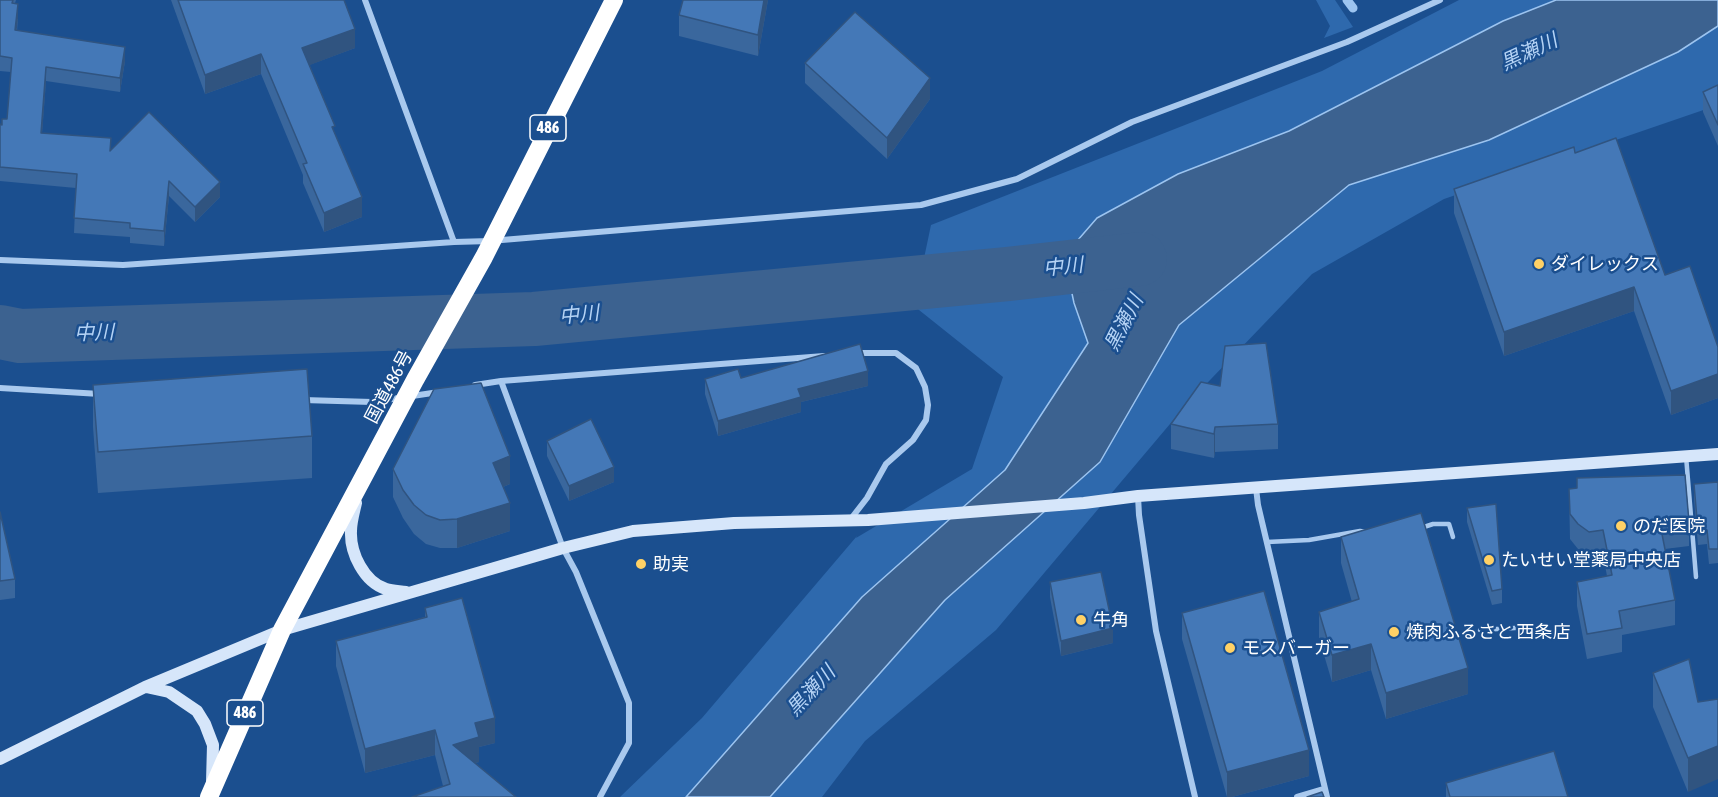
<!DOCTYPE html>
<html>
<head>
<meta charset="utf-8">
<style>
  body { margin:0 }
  canvas { display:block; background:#1b4f8f }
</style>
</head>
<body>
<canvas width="1718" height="797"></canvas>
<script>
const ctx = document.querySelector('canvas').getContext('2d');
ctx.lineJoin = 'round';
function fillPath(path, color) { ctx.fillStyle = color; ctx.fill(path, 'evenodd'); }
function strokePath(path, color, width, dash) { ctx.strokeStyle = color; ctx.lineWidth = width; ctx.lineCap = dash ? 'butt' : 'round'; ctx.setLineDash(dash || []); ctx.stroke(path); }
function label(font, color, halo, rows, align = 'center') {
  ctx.font = font + ' "Asap Condensed","Noto Sans JP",sans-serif'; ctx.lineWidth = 5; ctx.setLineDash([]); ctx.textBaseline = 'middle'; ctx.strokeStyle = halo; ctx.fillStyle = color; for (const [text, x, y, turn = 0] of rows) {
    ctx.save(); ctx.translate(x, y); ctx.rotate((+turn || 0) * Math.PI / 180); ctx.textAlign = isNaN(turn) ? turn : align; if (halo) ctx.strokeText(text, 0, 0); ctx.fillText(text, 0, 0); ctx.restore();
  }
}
const green = new Path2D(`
  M1316,0H1335L1353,27L1324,38L1330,26Z
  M1459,0H1718V105L1444,199L1312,274L1186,405L996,630L865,741L822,797H620L702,718L857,536L856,538L972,469L1003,377L914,306L931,225L1322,71Z`);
const water = new Path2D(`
  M1556,0H1718V26L1678,52L1489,140L1349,185L1179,325L1100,462L945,600L770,797H686L862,597L1005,470L1088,343L1074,303L1064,256L1097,218L1178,174L1289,131L1503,21Z`);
const stream = new Path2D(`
  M1347,0L1353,8`);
const river = new Path2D(`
  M0,332L20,336L534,319L1008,274L1140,259`);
const lane = new Path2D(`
  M1686,456L1696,577
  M1421,528L1433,524H1449L1453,537
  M1267,542L1309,540L1360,531L1366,532
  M1480,630L1532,627`);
const street = new Path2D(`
  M365,0L454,242
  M0,260L123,265L454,242L490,241L921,205L1017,179L1132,122L1347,42L1440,0
  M501,381L563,548L576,572L629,703V743L600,797
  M475,385L501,381L824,356
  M0,388L100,394
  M303,400L372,402L439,392
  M1256,488L1258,505L1327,797
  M1138,496L1139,515L1156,631L1195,797
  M850,520L867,498L886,464L913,440L926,420L928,405L925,387L916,368L896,353H855
  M1297,797L1324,789`);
const secondary = new Path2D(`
  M356,503C354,512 351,522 351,531C350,553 364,582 386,589C392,591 399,591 406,592
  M146,687L169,692L197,711L205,724L213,745L212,782
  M0,759L145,687L282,630L563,548L633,531L734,523L868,520L1084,503L1138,496L1718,454`);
const highway = new Path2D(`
  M209,797L282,630L415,380L484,257L614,0`);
const wall = new Path2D(`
  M0,0H16L15,3L18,18L17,31L125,61L120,92L46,81L42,133L111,149L220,197L195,222L169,196L164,246L130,243V237L74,233L76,188L0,181V124L2,125L7,119L11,72L0,71Z
  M171,0H344L355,48L309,65L335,135L362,217L324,232L303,183V175L261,74L205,94Z
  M768,0L758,56L679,36V15Z
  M805,63L930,99L887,159L805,83Z
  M1718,85V146L1703,112V92Z
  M1575,153L1718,347V398L1671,415L1634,311L1504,356L1454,213V189Z
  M741,378L868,386L801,402V412L718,436L705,394V379Z
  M93,385L312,436V478L98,493L93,427Z
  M1171,424H1278V449L1215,452L1214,458L1171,449Z
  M547,441L614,482L569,501L547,456Z
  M393,469L510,484L503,487L510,531L457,548H440L426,544L414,534L403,518L393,497Z
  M1718,482V563L1709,564L1707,544L1698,545L1694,499V484Z
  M1569,489L1689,522V546L1665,549L1675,600V625L1622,635V652L1587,659L1577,606V582L1607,576L1603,555L1589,556L1578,549L1570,539Z
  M1467,508L1502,589V603L1492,605L1467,522Z
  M0,512L15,579V598L0,600Z
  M1341,537L1468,694L1386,719L1371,670L1332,682L1319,638V612L1352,602L1341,563Z
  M1050,582L1113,643L1061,656L1050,597Z
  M425,608L495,743L479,747V762L475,763L516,797L443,786L435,755L365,773L336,666V641L425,617Z
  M1182,613L1309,776L1232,797H1227L1182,639Z
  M1689,659L1688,792L1653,707V673Z
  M1446,783L1568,797H1446Z`);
const shadedWall = new Path2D(`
  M764,0H768L758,56V35Z
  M18,4V18L15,45V30Z
  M355,29V48L302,68V48Z
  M125,47V61L120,92V78Z
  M261,54V74L205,94V75Z
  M46,67V81L41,147V133Z
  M930,78V99L887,159V138Z
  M169,181V196L164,246V231Z
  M220,182V197L195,222V207Z
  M362,197V217L324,232V213Z
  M1634,287V311L1504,356V332Z
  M868,371V386L801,402V412L718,436V421L798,389Z
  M1718,374V398L1671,415V391Z
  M1215,427V452L1214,458V434Z
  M510,456V484L493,491V463Z
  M614,467V482L569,501V486Z
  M510,503V531L457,548V519Z
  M1113,628V643L1061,656V641Z
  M1371,644V670L1332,682V655Z
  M1468,668V694L1386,719V693Z
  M495,718V743L479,747V762L453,769V745L475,723Z
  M435,730V755L365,773V749Z
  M1718,746V779L1688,792V758Z
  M1309,750V776L1232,797H1227V772Z`);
const building = new Path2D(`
  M0,0H13L12,3L18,4L15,30L125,47L120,78L46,67L41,133L111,138L110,151L149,112L220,182L195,207L169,181L164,231L130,228V223L74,218L77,174L0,167V124L2,125V119H7L12,58L0,56Z
  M178,0H344L355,29L302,48L335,126L332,127L362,197L324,213L303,164L307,163L261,54L205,75Z
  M683,0H764L758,35L679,15Z
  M855,12L930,78L887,138L805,63Z
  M1718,85V125L1703,92Z
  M1616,138L1665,275L1690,266L1718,347V374L1671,391L1634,287L1504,332L1454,189L1574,147L1575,153Z
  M1266,343L1278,424L1215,427L1214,434L1171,424L1201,382L1220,386L1225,346Z
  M860,344L868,371L798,389L801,397L718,421L705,379L738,369L741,378Z
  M307,369L312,436L98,452L93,385Z
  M481,383L510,456L493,463L510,503L457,519L440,520L426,515L414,505L403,490L393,469L434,389Z
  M591,419L614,467L569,486L547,441Z
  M1685,475L1689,522L1660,524L1675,600L1619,611L1622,628L1587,634L1577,582L1612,575L1603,530L1589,532L1578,524L1570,514L1569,489L1577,488V478Z
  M1718,482V549H1709L1707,530L1698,531L1694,484Z
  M1496,504L1502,589L1492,591L1467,508Z
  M0,512L15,579L0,581Z
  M1421,513L1468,668L1386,693L1371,644L1332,655L1319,612L1359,599L1341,537Z
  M1101,572L1113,628L1061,641L1050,582Z
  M1264,591L1309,750L1227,772L1182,613Z
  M462,598L495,718L475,723L479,737L453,745L516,797H412L450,784L435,730L365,749L336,641L427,617L425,608Z
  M1689,659L1698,702L1718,699V746L1688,758L1653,673Z
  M1554,751L1568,797H1450L1446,783Z
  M1322,792L1324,797H1307Z`);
const markers = [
  [1539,264,6,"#ffd166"],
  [1621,526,6,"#ffd166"],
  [1489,560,6,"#ffd166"],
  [641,564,6,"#ffd166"],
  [1081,620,6,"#ffd166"],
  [1394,632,6,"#ffd166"],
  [1230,648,6,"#ffd166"]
];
const shields = [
  [548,128,36],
  [245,713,36]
];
const shieldNames = [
  ["486",548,128],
  ["486",245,713]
];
const poiNames = [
  ["ダイレックス",1551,264],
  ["のだ医院",1633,526],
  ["たいせい堂薬局中央店",1501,560],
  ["助実",653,564],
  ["牛角",1093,620],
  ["焼肉ふるさと 西条店",1406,632],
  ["モスバーガー",1242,648]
];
const streetNames = [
  ["国道486号",389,387,-62]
];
const waterNames = [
  ["黒瀬川",1529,52,-25],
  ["中川",1063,267,-6],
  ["中川",579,315,-6],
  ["黒瀬川",1124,323,-63],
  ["中川",94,333,-2],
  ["黒瀬川",811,691,-47]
];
fillPath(green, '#2e69ad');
fillPath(water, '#3c6290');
strokePath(water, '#9cc4f0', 1.5);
strokePath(stream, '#9cc4f0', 9);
strokePath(river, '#3c6290', 54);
strokePath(lane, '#a9c9ee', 4.5);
strokePath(street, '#a9c9ee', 6);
strokePath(secondary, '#d6e6fa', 12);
strokePath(highway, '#fff', 18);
fillPath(wall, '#3a679d');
fillPath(shadedWall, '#305480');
fillPath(building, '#4478b7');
strokePath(building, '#305480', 1.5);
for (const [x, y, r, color] of markers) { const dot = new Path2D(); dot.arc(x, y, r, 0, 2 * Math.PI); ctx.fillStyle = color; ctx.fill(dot); strokePath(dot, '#1b4f8f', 2); }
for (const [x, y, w] of shields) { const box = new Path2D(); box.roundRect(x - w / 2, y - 13, w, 26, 4.5); ctx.fillStyle = '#1b4f8f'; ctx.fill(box); strokePath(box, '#fff', 1.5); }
label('bold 16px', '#fff', null, shieldNames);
label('18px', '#fff', '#1b4f8f', poiNames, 'left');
label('18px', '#fff', '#1b4f8f', streetNames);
label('italic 20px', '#b5d3f5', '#1b4f8f', waterNames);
</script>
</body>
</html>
